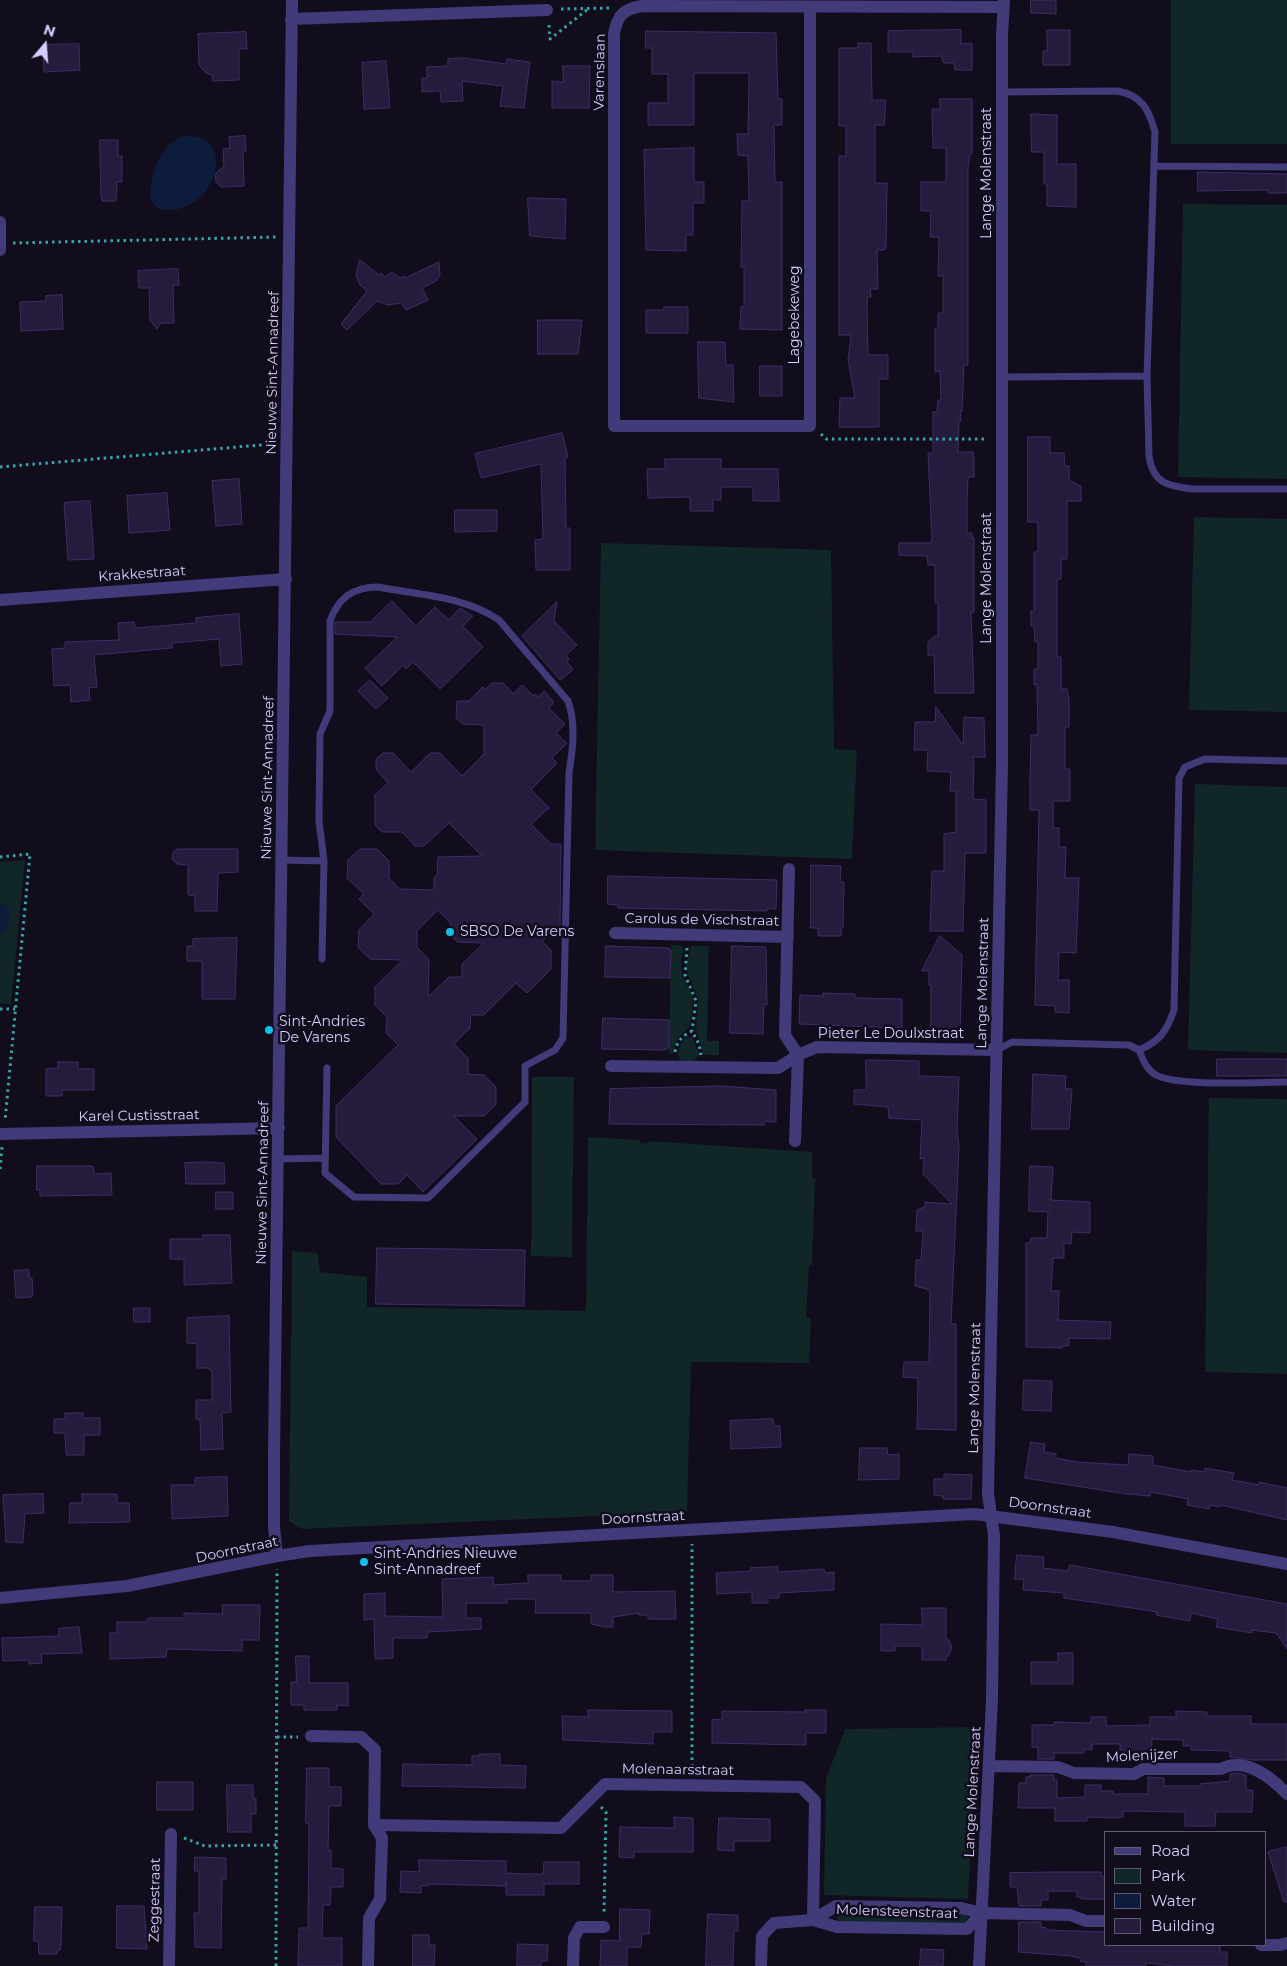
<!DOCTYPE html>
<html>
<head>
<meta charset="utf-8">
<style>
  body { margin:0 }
  #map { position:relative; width:1287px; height:1966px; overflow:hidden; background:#110d1d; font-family:Montserrat,sans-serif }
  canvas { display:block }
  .legend { position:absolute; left:1104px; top:1831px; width:162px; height:115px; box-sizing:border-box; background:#110d1d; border:1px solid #605a76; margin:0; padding:6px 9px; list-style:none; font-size:15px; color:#d6cdfc }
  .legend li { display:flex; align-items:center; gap:10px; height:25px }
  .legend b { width:25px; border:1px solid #605a76 }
  .north { position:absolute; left:20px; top:20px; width:50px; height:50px; -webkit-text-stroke:4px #110d1d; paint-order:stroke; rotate:18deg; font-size:14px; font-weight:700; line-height:20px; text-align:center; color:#d6cdfc }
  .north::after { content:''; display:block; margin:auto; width:18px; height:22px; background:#d6cdfc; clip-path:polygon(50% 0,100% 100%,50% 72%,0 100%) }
</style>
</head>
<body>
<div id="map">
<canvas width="1287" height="1966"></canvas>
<ul class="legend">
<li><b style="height:6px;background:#423b79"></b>Road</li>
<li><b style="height:14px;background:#112627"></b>Park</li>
<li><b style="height:14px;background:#0e1c3c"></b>Water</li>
<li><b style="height:14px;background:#241b3d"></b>Building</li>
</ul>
<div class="north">N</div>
</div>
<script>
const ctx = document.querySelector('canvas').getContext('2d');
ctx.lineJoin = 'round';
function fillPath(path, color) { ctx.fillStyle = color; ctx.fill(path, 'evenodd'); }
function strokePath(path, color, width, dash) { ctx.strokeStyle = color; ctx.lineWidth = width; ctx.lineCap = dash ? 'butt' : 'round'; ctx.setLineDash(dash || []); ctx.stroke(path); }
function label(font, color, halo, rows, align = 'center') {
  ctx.font = font + ' Montserrat,sans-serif'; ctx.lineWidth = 5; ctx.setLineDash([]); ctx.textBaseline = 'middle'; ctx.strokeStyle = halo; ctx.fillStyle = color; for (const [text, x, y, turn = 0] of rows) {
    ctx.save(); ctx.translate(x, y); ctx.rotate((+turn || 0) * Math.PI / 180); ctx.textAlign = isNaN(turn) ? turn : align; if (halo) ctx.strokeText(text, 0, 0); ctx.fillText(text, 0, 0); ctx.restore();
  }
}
const green = new Path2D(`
  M1171,0H1287V144H1171Z
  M1183,204L1287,205V479L1178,477Z
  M1194,517L1287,519V712L1189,710Z
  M601,543L831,550L834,749L857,750L852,859L595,850Z
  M1195,784L1287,787V1053L1188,1050Z
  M25,860L11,1004H0V862Z
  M671,945H680L684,951L681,959L682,975L693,997L692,1016L689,1027L677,1039L673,1054L669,1053Z
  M691,946H709L707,1041H719V1055H704L696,1030L698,999L687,972L686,964Z
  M686,1037L693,1038L699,1055L694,1061H681C675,1053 680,1044 686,1037Z
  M532,1077H574L572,1257L531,1256Z
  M1209,1098L1287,1099V1374L1205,1372Z
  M588,1137L640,1140V1143L648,1144L649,1141L812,1152V1178H815L812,1265H809L806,1317L811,1318L809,1363L691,1362L687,1512L302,1529L289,1521L292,1251L317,1253L320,1272L367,1277V1307L586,1311Z
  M977,1727L968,1899L824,1895L826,1779L845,1729Z
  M837,1913L960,1914L966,1915L968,1918L964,1924L837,1922Z`);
const water = new Path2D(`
  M184,136C220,133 224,168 205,192C194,207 160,221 150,199C149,178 161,142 184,136Z
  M0,901L11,911L6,931L0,934Z`);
const building = new Path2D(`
  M1031,0H1056V14L1031,13Z
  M961,30V44L972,43V70H955L954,63H944L941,56L913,57V52H888V31Z
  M1047,30H1070V65H1043V51H1047Z
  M646,31L776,33L778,99H782V125H774L775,182H782V330L740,329L741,307H744V267H741L742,201H749L748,156L738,155L737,134H748L749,73H694V125H648V103H668V74H652V48H646Z
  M246,32L247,49H239V80L213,81L212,75L206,73L199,65L198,34Z
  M858,43H871L872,100H886L884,125H875V183H887L886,246L885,250H877L878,289H870L871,297H867L868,355H888V379H879V427H839L840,398H855L848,360L851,335H839V156H846V126H839V48H858Z
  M79,44L80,70L44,72L43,45Z
  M464,58L506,64L507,59L530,62L524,108L500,106L503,86L462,81L463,101L441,102L440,91L422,92V78H427V67L448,66V59Z
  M386,61L390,108L364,109L362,63Z
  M563,66H590L589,108H552V81L563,82Z
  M940,99H972V154H970L968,168V365H964L962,412L960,411L961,421H959L958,452H973L974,459V477H968L967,501V533H972V538H974V612H971L974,693H935L934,655H928V642L935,636H938V603H935V565H928L927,556L899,555V543H931L932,539L928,453H933V412H937L938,400H941L940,371L935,372V328H938V313H943V276H938L939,237H930L931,211H921V182H946V148H933L932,109H940Z
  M1031,114L1057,115V164H1076V207L1047,206V184H1044V152H1032Z
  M245,136L246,151H243L244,186L221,187L216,182L215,174L224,166L223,149L230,148L229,137Z
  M100,140H118V156H122V182H117L116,201H102L101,196Z
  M694,148V182H704V203H693V235H686V251L646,250L644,150Z
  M1198,172L1287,174V193H1268V190L1198,191Z
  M528,198L566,199L565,239L530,236Z
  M360,260L379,275L381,273L385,277L392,272L400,278L404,276L405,278L439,262L440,275L436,281L422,288L428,300L406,310L401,303L388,305L377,301L347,330L341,324L367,291L360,285L356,276Z
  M178,269L179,285H173L174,323H161L157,329L150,320L149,288H139L138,271Z
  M62,295L63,329L21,331L20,302L46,301V296Z
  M664,307H688V333H646V310H664Z
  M538,320H582L578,354H538Z
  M698,342H725L726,365H733L734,402L699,398Z
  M760,366H782V396H760Z
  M562,433L568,457L565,458L566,528H570V570H536L535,540L543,539L541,464L481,478L475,454Z
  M1028,437H1050V453H1064L1065,466H1069V480L1081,486V501H1067V559H1061V579H1057V657H1061V689H1067L1069,700V727H1065V769H1070V801H1053V828H1059V847H1066L1065,878H1079L1076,953L1059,952L1058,980H1069V1013L1055,1012V1006L1035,1005L1039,810H1030V781L1031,735H1038L1037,684L1034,685V669H1038V642H1035L1034,626H1031V611H1034V552H1038V522H1028Z
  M665,459H721V469H778L779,501H753V487H721V500H713V511H690V497L648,498L647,469H665Z
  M239,479L242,524L216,526L212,481Z
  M167,493L170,530L129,533L127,496Z
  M90,501L94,559L68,560L64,503Z
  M455,510H497V531L455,532Z
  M392,601L416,626L435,607L449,620L460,608L473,616L463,626L483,647L440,689L413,662L406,669L403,665L382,686L365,668L397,637L335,634V622H370Z
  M557,602L554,621L577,645L566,655L569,659L567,662L573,670L560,680L522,636Z
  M239,614L242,664L221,666L219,639L172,643V648L94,655L97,687L89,688L90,700L71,702L70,685L54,686L52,649L65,648V642L119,640L118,623L134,622L135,628L196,623V618Z
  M370,680L388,698L376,709L358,691Z
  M492,683H503L513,694L522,685L534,696L535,694L538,697L544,691L554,702L549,708L565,724L556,733L567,743L552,758L557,763L531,790L549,808L531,824L551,844H561L560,925L542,941L551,950V969L527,993L516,983L484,1015H471L470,1028L454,1044L468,1058V1074L484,1075L496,1087V1104L484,1116H454L477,1139L423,1192L407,1175L398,1184H381L336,1137V1106L398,1045L386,1033L387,1017L375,1005V987L403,960L370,959L358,947L359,930L374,914L359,899L364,894L347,878L348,860L360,849H377L389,861V878L400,889L434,890V878L437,874L438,857L482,856L449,823L424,846H415L402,832H382L375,825V795L388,783L376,769V759L383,753H393L411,772L430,753H440L462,776L484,754V725L463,724L456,718L457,701H469L483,687L485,689ZM438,910L451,924V935L457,942L484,943L462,964V977H449L428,997L429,960L417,947V931Z
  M936,707L963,745L964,717L984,718L985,757H972L974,760L973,799L986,800V853H965L963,931H930L932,871H944V834L956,832V791H950L951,772L927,771L928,750H914L915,722H935Z
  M177,849H238V872L218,873L217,911H195V896L188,895V865L177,864L172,859L173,853Z
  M811,865L841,866L840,882H844L843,928H841V936H818V928H811Z
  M608,876L777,880L776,909L767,908V911L618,908V905L608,904Z
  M940,936L962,955L960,1037L931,1036V985H929V971H922Z
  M237,938L235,999H202V961H187V946H193V939Z
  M606,946L669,948V951L671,950L670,978L605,977Z
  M732,946L766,947L767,1005L764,1004L763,1034L730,1033Z
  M823,993L855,994V998L902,999V1028L799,1024L800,995L823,996Z
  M603,1018L669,1020V1048H666V1050L602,1049Z
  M1217,1059H1287V1076H1217Z
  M866,1060L919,1061V1076L959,1077L957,1131L959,1146L951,1324H956V1430L917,1429L918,1378L903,1377L904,1362H929L930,1290L915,1286L916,1260H921L923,1231H916L917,1210L925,1207V1202L952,1204L923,1174L924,1158L920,1159L922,1120L889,1118L888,1107L854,1104V1090H866Z
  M58,1062H78V1069H94V1090H62V1096H46V1069L58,1068Z
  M1033,1074L1066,1076L1065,1089H1072L1069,1129H1032Z
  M722,1086L776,1090V1122L764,1121V1125L609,1124L610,1089Z
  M207,1162L224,1163L225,1184H186L185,1163Z
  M37,1166H93L94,1174L111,1173L112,1195L40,1196V1190H37Z
  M1030,1166L1053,1167L1051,1200L1090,1202V1233L1072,1232L1071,1244L1064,1243V1258H1053L1051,1291H1059L1058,1320L1111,1322L1110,1339L1069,1338V1346H1062V1348L1026,1347V1243H1030L1031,1238H1047L1048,1212L1029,1211Z
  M216,1192H233V1209H216Z
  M203,1235H230L232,1283L184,1285V1259H170V1239H203Z
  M377,1248L525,1250L524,1306L376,1304Z
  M29,1270V1278H32L33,1294L31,1297L16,1298L14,1271Z
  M134,1308H150V1322H134Z
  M229,1316L231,1412L222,1413L223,1449L201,1450L200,1420L196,1419V1400H212V1370H210L209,1368H197V1344L187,1343V1318Z
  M1024,1380L1052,1381L1051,1411L1023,1410Z
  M65,1413H83V1418H100V1435H84V1455H66L65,1433H54V1419H65Z
  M773,1419L774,1426H780L781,1447L731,1449L730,1421Z
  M1031,1442L1045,1444L1044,1452L1056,1454V1458L1077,1462L1128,1465L1129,1454L1153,1456V1465L1191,1472V1470L1204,1472L1205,1468L1234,1473L1232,1480L1259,1485V1482L1287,1488V1520L1221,1505L1220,1507L1210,1505L1209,1509L1187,1505L1188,1499L1151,1492L1150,1496L1127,1494L1025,1478Z
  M860,1448H887L888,1455L899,1454V1479L859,1480Z
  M947,1474L972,1475L971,1499H943V1496L934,1495V1479H944V1475Z
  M227,1477L228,1516L172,1519L171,1485H195V1478Z
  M43,1494L44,1513L25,1514L23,1543L6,1542L3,1495Z
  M82,1494H117V1503H129L130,1522L69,1523L70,1503H82Z
  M1017,1555L1044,1557L1043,1568L1068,1571L1070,1565L1287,1604V1649L1276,1633L1252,1630V1633L1216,1627L1218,1619L1191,1613L1190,1621L1156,1615L1157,1612L1145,1610L1064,1598V1593L1023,1590L1024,1579H1015Z
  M778,1567V1572L824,1569L825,1573L834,1572V1590L779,1593V1598H768V1603H752V1592L717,1594L716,1573L751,1571V1568Z
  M528,1575H561V1581H591V1575H613V1592L675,1591L676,1619H648V1615H639V1613L613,1617V1627H605L591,1624V1613H535L536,1599H507V1603H466V1618H481V1629L428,1632L427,1638H393V1658L375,1659L374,1619L364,1620V1594L385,1593V1616L443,1617L442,1579L493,1577L494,1585L528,1583Z
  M223,1605H260L259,1640H242V1651L167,1649L166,1657L110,1659V1633H117V1622H147L148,1618H184V1613L222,1614Z
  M922,1608H946V1640H949L952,1648L948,1656H946V1660H922V1646H895V1651H881V1624L922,1625Z
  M79,1627L82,1653L41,1654L42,1663L29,1664V1660L3,1661L2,1638L59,1636V1629Z
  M1058,1653H1073V1684H1031V1662H1058Z
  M296,1656H309V1683H348V1706L337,1705V1710H304V1705H291V1682H296Z
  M588,1710L672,1711V1732H653V1744L563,1740L562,1716L588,1717Z
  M805,1710H826V1733H806V1745L712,1743V1719L722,1720V1711L805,1712Z
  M1176,1711L1207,1712V1716H1251V1724H1287V1760H1252L1230,1757V1751L1191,1750V1746H1183V1740L1152,1739L1151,1760H1135L1136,1752H1124V1750H1120V1744H1092V1750L1084,1749V1753H1054V1759H1038V1747H1032V1725H1054V1722L1091,1723V1717H1106V1726L1150,1725V1717H1176Z
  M479,1754H500V1765L526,1766L525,1788L402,1786L403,1764L472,1765V1756H480Z
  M307,1768H329V1787H341V1806H329L328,1850H331V1868L343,1869V1887H331L330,1905H323L322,1938H342V1966H298L299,1928H308L309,1823H306Z
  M1238,1773L1246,1775V1790H1253L1252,1812H1216L1215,1826H1185V1812L1123,1811V1817L1115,1818L1087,1817V1821H1055V1808H1018L1019,1783H1026V1777H1030V1775H1054V1780H1057V1798L1085,1797V1785H1101V1791H1113V1794H1148V1777L1164,1778V1786H1200V1784L1230,1781V1774Z
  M157,1782H193V1810H157Z
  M227,1785H253V1799L256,1798V1814L251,1813V1832H228Z
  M674,1817L693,1818V1852H634V1858L619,1857L620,1827L674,1828Z
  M719,1818L770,1819V1841H734V1851L718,1850Z
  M1287,1847V1902H1284L1268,1852Z
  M195,1857L226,1858V1879H222L221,1948L195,1947L194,1913H199V1871H195Z
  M419,1860L506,1861V1873L525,1874H543L544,1862H579V1884H544V1895H506V1882V1886L428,1884V1886H421V1893L400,1892L401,1871L419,1872Z
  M1056,1872H1101V1876H1106V1899H1081V1897H1077V1891H1048V1900H1041V1906H1019L1017,1887H1010V1873Z
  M117,1906H144L147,1949L117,1948Z
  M35,1907H62L61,1942L60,1950L57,1951V1954H39L38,1941H34Z
  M620,1909L650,1910L649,1934H642L641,1947H627V1966H600L601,1940L619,1941Z
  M708,1914L738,1915V1931H734L733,1966H706Z
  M1019,1922H1041V1927L1046,1928V1930L1106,1932V1945H1220V1952H1227V1966H1174L1146,1963V1966H1086V1962L1080,1961V1958L1071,1956L1019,1952Z
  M413,1935H429V1945H435L434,1966H413Z
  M518,1944L548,1945L547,1961H541V1966H517Z
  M921,1949L944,1950L943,1966H920Z`);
const path = new Path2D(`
  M561,9L610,8
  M549,25L550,39L588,9
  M13,243L277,237
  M821,434L826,439H988
  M0,467L273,444
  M0,857L30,854L5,1121
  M687,948L685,975L696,1001L692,1031
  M0,1009H15
  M675,1052C677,1041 682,1036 692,1031L699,1044L701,1055
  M0,1169L2,1147
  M277,1737H298
  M692,1773V1544
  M601,1807L606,1812L604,1913
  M184,1838L205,1846L277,1845
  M276,1966L277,1569`);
const lane = new Path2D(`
  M1002,92L1117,91C1142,95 1149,110 1155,132L1147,376L1149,456C1153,483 1167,486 1192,489H1287
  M1155,166L1287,167
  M1002,377L1147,376
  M282,860L324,861
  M322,959L324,861L319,821L320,734L330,711V621C338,598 353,587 378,587C418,595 465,596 499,620L568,701C576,723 573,749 569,772L563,1038L555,1050L525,1066V1102L428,1198L354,1197L325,1173L327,1068
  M997,1050L1012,1042L1129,1045L1139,1050C1143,1060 1146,1069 1156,1075C1178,1087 1259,1082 1287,1082
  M1139,1050C1159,1042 1167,1031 1174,1010L1179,778L1185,767L1205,759L1287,761
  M278,1159L325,1158`);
const street = new Path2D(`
  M810,7V426H614V34C617,16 623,9 642,6L1003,7
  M291,19L547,10
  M0,222V250
  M0,600L286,579
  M789,869L785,1035L798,1055L795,1141
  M615,933L788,937
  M611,1066L778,1068L798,1055L817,1047L997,1050
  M0,1134L279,1128
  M277,1556L274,1527V1454L292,0
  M0,1598L127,1586L277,1556L310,1551L974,1514L1113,1532L1287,1564
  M311,1736L361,1737L375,1750L374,1825L382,1838L380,1899L369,1918L368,1966
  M990,1766L1058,1767L1074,1773L1134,1774L1143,1769H1221C1244,1756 1271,1777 1287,1794
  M374,1825L561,1828L605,1784L801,1787L815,1801L813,1920
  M813,1920L836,1906L961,1908L982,1913L1070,1915L1086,1921H1106
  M1261,1945H1280L1287,1943
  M169,1966L171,1834
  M573,1966L574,1938L580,1927H604
  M761,1966L762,1936L774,1923L813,1920L837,1927L967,1929L982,1913
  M979,1966L992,1699L994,1535L988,1494L1002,763V35L1004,0`);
const markers = [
  [450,932,5,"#10c0e5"],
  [269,1030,5,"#10c0e5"],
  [364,1562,5,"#10c0e5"]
];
const streetNames = [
  ["Varenslaan",600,72,-89],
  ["Lange Molenstraat",987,173,-90],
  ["Lagebekeweg",795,315,-90],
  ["Nieuwe Sint-Annadreef",273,373,-89],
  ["Krakkestraat",142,574,-4],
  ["Lange Molenstraat",987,578,-90],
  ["Nieuwe Sint-Annadreef",268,778,-89],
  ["Carolus de Vischstraat",702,920,1],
  ["Lange Molenstraat",983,983,-89],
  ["Pieter Le Doulxstraat",891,1034],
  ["Karel Custisstraat",139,1116,-1],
  ["Nieuwe Sint-Annadreef",263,1183,-89],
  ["Lange Molenstraat",975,1388,-89],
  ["Doornstraat",1050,1508,8],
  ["Doornstraat",643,1518,-3],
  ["Doornstraat",237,1550,-12],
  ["Molenijzer",1142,1756,-3],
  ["Molenaarsstraat",678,1770,1],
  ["Lange Molenstraat",973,1792,-87],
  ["Zeggestraat",155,1900,-89],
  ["Molensteenstraat",897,1912,2]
];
const poiNames = [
  ["SBSO De Varens",460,932],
  ["Sint-Andries",279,1022],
  ["De Varens",279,1038],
  ["Sint-Andries Nieuwe",374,1554],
  ["Sint-Annadreef",374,1570]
];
fillPath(green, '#112627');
fillPath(water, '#0e1c3c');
fillPath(building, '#241b3d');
strokePath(building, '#3e2e67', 1);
strokePath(path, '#35a6a7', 3, [2.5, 4]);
strokePath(lane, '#423b79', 7);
strokePath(street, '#423b79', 12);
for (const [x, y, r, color] of markers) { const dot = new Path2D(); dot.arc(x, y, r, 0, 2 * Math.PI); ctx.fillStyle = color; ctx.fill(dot); strokePath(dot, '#110d1d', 2); }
label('14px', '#d6cdfc', '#110d1d', streetNames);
label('14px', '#d6cdfc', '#110d1d', poiNames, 'left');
</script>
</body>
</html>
